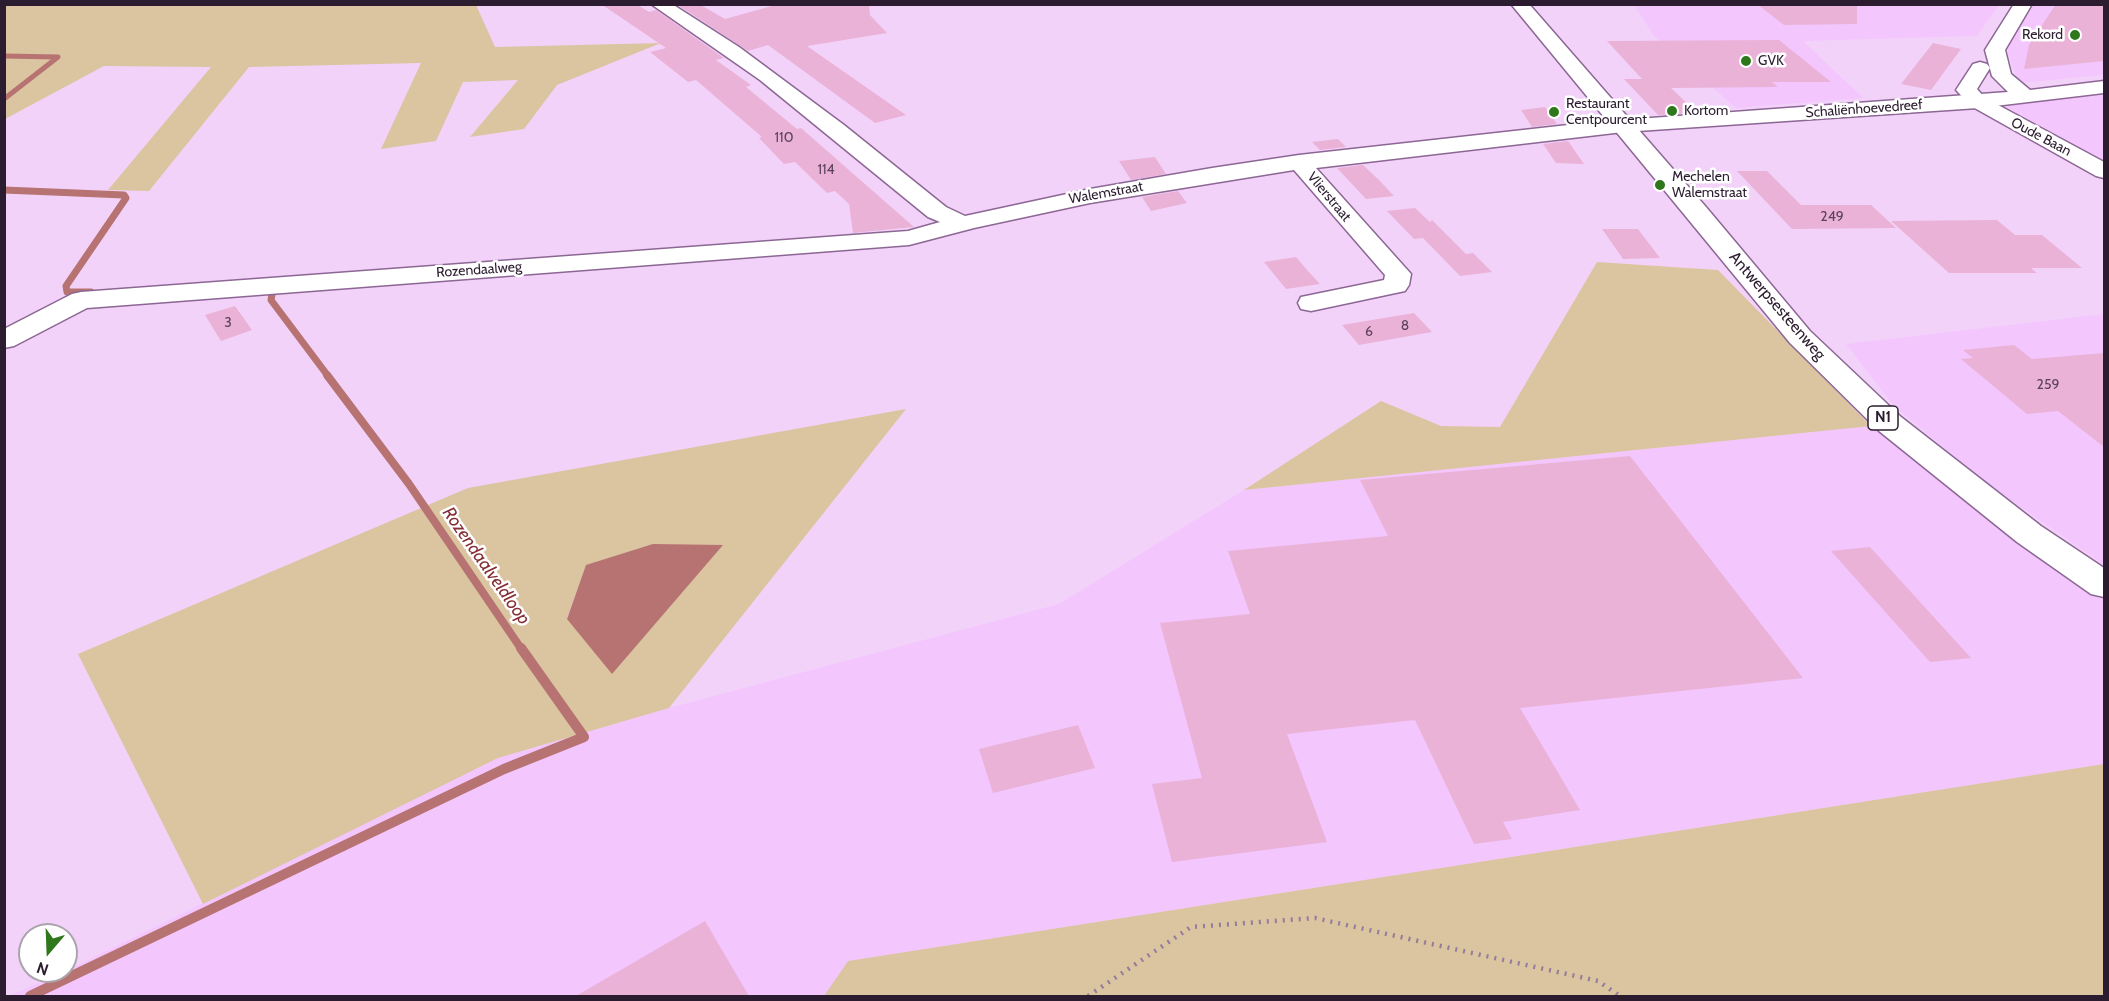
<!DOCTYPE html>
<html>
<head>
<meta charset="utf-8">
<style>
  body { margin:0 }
  #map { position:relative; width:2109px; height:1001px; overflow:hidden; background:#f3d2fa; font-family:Cabin,sans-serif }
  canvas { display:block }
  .frame { position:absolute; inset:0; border:6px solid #2b1c2f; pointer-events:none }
  .north { position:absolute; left:18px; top:923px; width:60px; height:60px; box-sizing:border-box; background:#fff; border:2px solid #aaa4ac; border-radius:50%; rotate:199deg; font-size:16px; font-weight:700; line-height:24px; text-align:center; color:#2b1c2f }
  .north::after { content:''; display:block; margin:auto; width:21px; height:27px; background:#2f771b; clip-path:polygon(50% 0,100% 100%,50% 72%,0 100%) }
</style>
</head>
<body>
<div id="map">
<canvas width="2109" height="1001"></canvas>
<div class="frame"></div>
<div class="north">N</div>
</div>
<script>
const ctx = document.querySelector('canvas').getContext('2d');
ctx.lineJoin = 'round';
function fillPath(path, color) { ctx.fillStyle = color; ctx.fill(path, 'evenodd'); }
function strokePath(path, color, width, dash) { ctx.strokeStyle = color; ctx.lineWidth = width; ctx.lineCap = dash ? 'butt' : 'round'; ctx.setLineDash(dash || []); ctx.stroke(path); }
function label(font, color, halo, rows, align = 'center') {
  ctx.font = font + ' Cabin,sans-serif'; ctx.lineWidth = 5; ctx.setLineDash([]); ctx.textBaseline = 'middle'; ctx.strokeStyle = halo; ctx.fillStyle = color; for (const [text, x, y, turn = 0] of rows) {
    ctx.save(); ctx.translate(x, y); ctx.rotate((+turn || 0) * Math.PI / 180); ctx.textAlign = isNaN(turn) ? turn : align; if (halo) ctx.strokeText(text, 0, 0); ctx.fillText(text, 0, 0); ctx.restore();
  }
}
const built = new Path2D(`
  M1634,5H1999L1977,36L1803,41L1863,98L1736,108L1654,36Z
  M2034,5H2104V75L2019,83L2005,45Z
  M2104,95V160L2004,106Z
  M2104,314V565L1989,485L1894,406L1846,344Z
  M1871,426L2044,560L2104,599V764L848,961L824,996H9L66,971L498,758L669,708L1059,604L1244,490Z`);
const green = new Path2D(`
  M4,5H476L495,47L661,43L557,85L524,129L470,137L518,80L463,82L436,141L381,149L421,63L249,67L149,191L108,190L211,67L104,66L5,119Z
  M1597,262L1718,270L1871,426L1244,490L1381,401L1441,426L1500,427Z
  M906,409L669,708L498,758L203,904L78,654L468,488ZM586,566L612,673L567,618Z
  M2104,764V996H824L848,961Z`);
const water = new Path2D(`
  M653,544L723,545L612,674L567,619L586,565Z`);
const streamFar3 = new Path2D(`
  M4,56L58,57L4,99`);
const streamFar2 = new Path2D(`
  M4,190L124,195L126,198L66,286L67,292H91
  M274,284L271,300L328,376`);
const streamFar1 = new Path2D(`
  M327,375L409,484L522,650`);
const stream = new Path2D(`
  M30,996L504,769L584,737L521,648`);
const building = new Path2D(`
  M601,4H636L649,12L656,10L724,58L716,60L751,85L746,87L797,129L801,128L914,227L853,233L849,204L835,191L827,193L795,162L784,164L759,138L762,137L696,80L688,82L650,52L666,48Z
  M699,4L725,19L779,4H869L870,15L887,33L807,46L906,115L875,123L768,45L748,51L678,5Z
  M1757,4H1857V24L1784,25Z
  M2056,4H2104V61L2024,69L2029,45Z
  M1779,40L1831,82H1772L1778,87L1671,88L1692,108H1686L1691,113L1658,115L1624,79H1642L1607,41Z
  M1933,43L1961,49L1931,90L1901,84Z
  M1545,107L1557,124L1532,127L1521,110Z
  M1338,139L1346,147L1320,150L1312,142Z
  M1568,141L1584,164L1556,163L1543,144Z
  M1155,157L1166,174L1131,180L1119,161Z
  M1363,165L1379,180L1394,196L1366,199L1337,168Z
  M1737,171H1767L1801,205H1871L1896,228L1792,229Z
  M1178,191L1187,203L1151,211L1142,197Z
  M1415,208L1430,222L1432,220L1466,254L1473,253L1492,272L1460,276L1423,238L1414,239L1387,211Z
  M1997,220L2015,235H2042L2082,268H2031L2037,273H1949L1891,221Z
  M1602,229H1638L1660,258L1623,259Z
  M1296,257L1307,270L1320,284L1286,289L1264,262Z
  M235,306L252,330L221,341L205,315Z
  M1414,313L1432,332L1359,345L1342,325Z
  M2014,345L2032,359L2104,353V447L2058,411L2027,414L1961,359L1973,358L1963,350Z
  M1630,456L1803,678L1520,708L1580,810L1503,822L1512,839L1474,844L1415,720L1287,734L1327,842L1172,862L1152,784L1202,778L1160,623L1250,614L1228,551L1388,536L1360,480Z
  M1870,547L1971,658L1930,662L1831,551Z
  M1078,725L1095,768L993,793L979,749Z
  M705,921L749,996H576Z`);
const path = new Path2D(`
  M1088,996L1191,927L1315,918L1598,981L1620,996`);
const minor = new Path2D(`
  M651,4H672L739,47L844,125L946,207L965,216L1090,189L1212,168L1299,155L1595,122L1623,120L1631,121L1634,126L1631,131L1623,132L1316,168L1411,274L1409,285L1405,291L1311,311L1301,309L1298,303L1301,297L1384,280L1385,275L1294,170L1090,203L974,228L909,245L87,308L14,346L4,348V329L72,294L81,292L908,231L940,222L928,217L760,80Z
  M1980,62L1987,64L1990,68L1977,89L1985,98L2104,162V178L2096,176L1971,106L1956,90L1973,64Z`);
const tertiary = new Path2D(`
  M2014,4H2032L2005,50L2011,74L2030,90L2104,81V93L1978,108L1623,132L1615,131L1612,126L1615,121L1623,120L2008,92L1992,76L1985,50Z`);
const primary = new Path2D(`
  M1511,4H1529L1706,207L1810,331L1901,417L2041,526L2104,568V597L2091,594L2017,542L1879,431L1790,343Z`);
const markers = [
  [2075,35,6,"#2f771b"],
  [1746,61,6,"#2f771b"],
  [1672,111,6,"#2f771b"],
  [1554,112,6,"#2f771b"],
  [1660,185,6,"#2f771b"]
];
const farPoinames = [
  ["Rekord",2063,35,"right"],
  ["GVK",1758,61],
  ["Restaurant",1566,104],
  ["Centpourcent",1566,120],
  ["Kortom",1684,111],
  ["Mechelen",1672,177],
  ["Walemstraat",1672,193]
];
const farStreetnames = [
  ["Schaliënhoevedreef",1864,109,-4],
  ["Oude Baan",2041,137,28],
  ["Walemstraat",1106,193,-10],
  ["Vlierstraat",1329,197,50],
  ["Rozendaalweg",479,270,-4]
];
const numberNames = [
  ["110",784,138],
  ["114",826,170],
  ["249",1832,217],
  ["3",228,323],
  ["8",1405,326],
  ["6",1369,332],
  ["259",2048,385]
];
const shields = [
  [1883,418,30]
];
const shieldNames = [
  ["N1",1883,418]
];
const streetNames = [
  ["Antwerpsesteenweg",1777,306,49]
];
const waterNames = [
  ["Rozendaalveldloop",486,566,55]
];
fillPath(built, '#f3c6fe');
fillPath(green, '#dbc4a0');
fillPath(water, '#b77272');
strokePath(streamFar3, '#b77272', 5);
strokePath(streamFar2, '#b77272', 7);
strokePath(streamFar1, '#b77272', 8);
strokePath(stream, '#b77272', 10);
fillPath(building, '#eab2d7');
strokePath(minor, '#8c6794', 3);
strokePath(tertiary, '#8c6794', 3);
strokePath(primary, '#8c6794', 3);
strokePath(path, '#947c9a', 4.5, [2, 6]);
fillPath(minor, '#fff');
fillPath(tertiary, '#fff');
fillPath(primary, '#fff');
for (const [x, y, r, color] of markers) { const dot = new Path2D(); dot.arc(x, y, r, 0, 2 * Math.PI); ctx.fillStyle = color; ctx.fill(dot); strokePath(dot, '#fff', 2); }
label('14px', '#2b1c2f', '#fff', farPoinames, 'left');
label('14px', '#2b1c2f', '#fff', farStreetnames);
label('14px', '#5b4259', null, numberNames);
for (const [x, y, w] of shields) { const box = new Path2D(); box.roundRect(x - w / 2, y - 12, w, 24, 4.5); ctx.fillStyle = '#fff'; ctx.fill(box); strokePath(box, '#2b1c2f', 1.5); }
label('bold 15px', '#2b1c2f', null, shieldNames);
label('16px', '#2b1c2f', '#fff', streetNames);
label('italic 18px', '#852f35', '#fff', waterNames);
</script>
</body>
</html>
